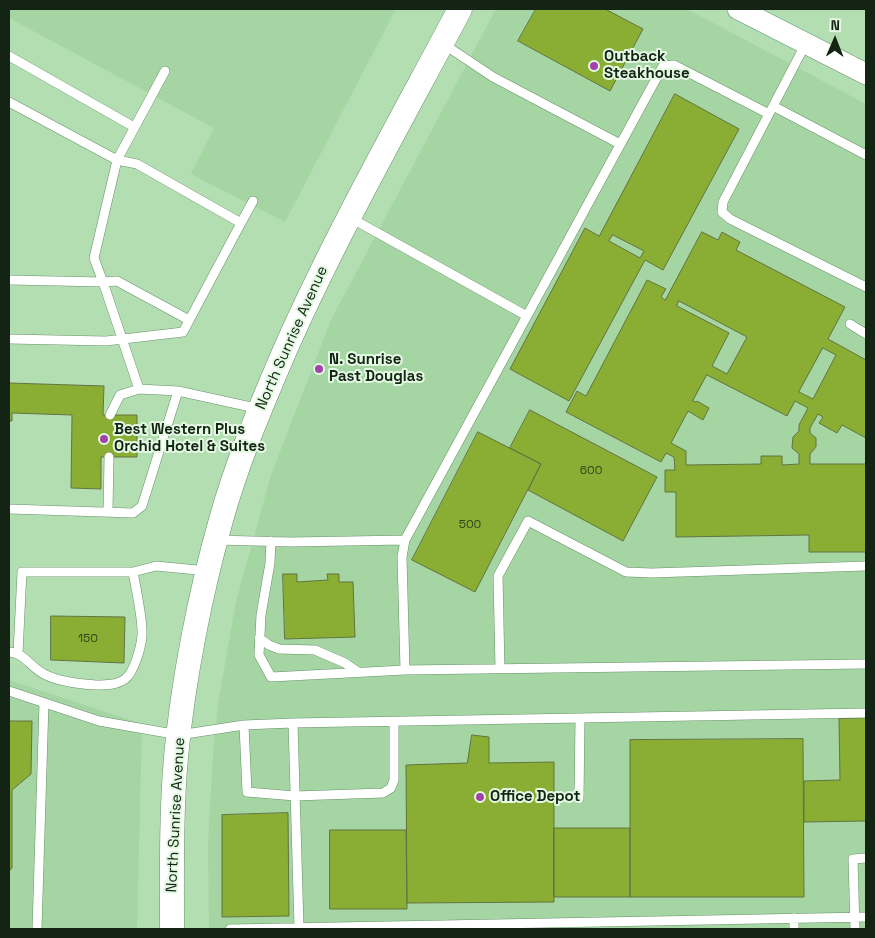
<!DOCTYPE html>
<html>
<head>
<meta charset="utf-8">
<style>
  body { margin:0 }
  #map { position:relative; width:875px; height:938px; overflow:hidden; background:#b3deb2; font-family:"Space Grotesk",sans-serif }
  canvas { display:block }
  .frame { position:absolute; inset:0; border:10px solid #142414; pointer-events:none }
  .north { position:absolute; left:810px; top:15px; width:50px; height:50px; -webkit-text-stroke:4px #e3f9e2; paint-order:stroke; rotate:1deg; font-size:14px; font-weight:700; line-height:20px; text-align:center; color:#142414 }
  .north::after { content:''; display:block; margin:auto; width:18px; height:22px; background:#142414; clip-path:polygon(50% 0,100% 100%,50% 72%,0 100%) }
</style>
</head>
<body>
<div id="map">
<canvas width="875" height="938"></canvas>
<div class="frame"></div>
<div class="north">N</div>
</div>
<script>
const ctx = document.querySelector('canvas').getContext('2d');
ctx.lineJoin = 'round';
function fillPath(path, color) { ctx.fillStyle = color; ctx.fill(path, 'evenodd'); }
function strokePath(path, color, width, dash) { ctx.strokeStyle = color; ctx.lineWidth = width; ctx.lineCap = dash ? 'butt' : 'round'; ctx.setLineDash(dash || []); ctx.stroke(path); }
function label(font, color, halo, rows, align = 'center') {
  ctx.font = font + ' "Space Grotesk",sans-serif'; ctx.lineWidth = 4; ctx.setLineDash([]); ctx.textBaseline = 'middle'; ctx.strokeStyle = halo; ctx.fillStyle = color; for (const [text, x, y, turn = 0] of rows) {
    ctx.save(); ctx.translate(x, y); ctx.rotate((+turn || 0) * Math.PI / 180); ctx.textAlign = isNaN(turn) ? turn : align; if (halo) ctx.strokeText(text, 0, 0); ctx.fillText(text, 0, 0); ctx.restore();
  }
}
const built = new Path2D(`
  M9,9H396L285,222L191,174L214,128L9,18Z
  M496,9H687L866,104V929H209L208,843L213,755L218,704L236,602L271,475L331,320Z
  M9,680L142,724L137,929H9Z`);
const building = new Path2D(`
  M536,9H605L643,29L610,91L518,41Z
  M675,94L739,129L663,270L645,260L569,401L510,369L585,228L599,236ZM613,235L644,251L640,258L609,241Z
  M702,232L718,240L722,232L740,242L736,250L845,307L828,339L866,360V438L842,425L837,433L819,423L823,417L818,414L810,428V433L816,438V447L810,454V464H866V552H809V535L676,537V492H665V470H675L674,457L666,453L661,462L566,412L577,391L586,396L647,280L666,289L661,297L665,300ZM679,301L747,337L727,374L712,366L729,333L677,306ZM823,348L836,355L813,399L799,392ZM707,375L787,416L795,401L808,408L799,425V431L793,437L792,448L799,454V464L782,465V456H761V464L686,465V451L671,443L688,411L703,420L709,408L697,401L696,402L693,401Z
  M9,383L104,386L103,415H137V457H101V489L71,488L72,415L12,413V421H9Z
  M530,410L657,477L623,541L528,490L541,464L510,448Z
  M478,432L541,464L475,592L412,560Z
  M283,574H297V582L328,580L327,574H339V582H353L355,637L285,639Z
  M51,616L125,617L124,663L51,660Z
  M866,718V821L804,822V781L840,780L839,719Z
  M9,721H32L31,774L12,790V868L9,871Z
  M472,735L489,737V763L554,762V902L407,903L406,765L467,763Z
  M803,739L804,897H630V740Z
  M288,813L289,916L222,917V815Z
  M554,828H630V897H554Z
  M330,830H406L407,909H330Z`);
const service = new Path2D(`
  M442,43L493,77L620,144
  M806,43L723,202L722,212L730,219L866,287
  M9,56L134,127
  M165,71L117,160L94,258L103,282L117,281L189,320
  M9,102L117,160L137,164L241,223L253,201
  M773,106L866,155
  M349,217L527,316
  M9,280L103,282L139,389
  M850,324L866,334
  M9,339L106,341L183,332L241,223
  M110,415L120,395L139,389L178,391L260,409
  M9,509L133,513L142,506L178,391
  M108,512L109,457
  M216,540L291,542L405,540
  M271,541L270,563L261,615L259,655L271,677L405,670L866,664
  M259,638L269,645L279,649L315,650L345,663L358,672
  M9,652C25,653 30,667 44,674C59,682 79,684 96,685C106,685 117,685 125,679C134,673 141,647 142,636C143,619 136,589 133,572
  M18,653L22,572H133L156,566L208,571
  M500,669L498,576L528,521L626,572L652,573L866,566
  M405,670L402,557L405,540L663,66L674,65L769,114
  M9,691L99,721L179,735L244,725L293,723L866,713
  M293,723L299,927
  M244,725L247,792L295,796L383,793L391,788L394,780V722
  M579,799L580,718
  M794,918V929
  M37,929L44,703
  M230,929L866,917
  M855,929L853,859L866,858`);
const tertiary = new Path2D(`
  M738,9L866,74`);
const secondary = new Path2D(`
  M172,929C172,872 171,814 176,757C183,681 200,594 221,520C237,462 261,406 285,350C337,233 400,122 460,9`);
const markers = [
  [594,66,5,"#a242aa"],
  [319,369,5,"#a242aa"],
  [104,439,5,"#a242aa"],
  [480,797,5,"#a242aa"]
];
const numberNames = [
  ["600",591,471],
  ["500",470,525],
  ["150",88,639]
];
const poiNames = [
  ["Outback",604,57],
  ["Steakhouse",604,74],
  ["N. Sunrise",329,360],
  ["Past Douglas",329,377],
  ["Best Western Plus",114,430],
  ["Orchid Hotel & Suites",114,447],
  ["Office Depot",490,797]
];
const streetNames = [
  ["North Sunrise Avenue",292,338,-66],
  ["North Sunrise Avenue",176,815,-87]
];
fillPath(built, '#a4d5a3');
fillPath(building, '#8aad33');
strokePath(building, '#637442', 1);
strokePath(service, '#689168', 10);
strokePath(tertiary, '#689168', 22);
strokePath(secondary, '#689168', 25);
strokePath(service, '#fff', 9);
strokePath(tertiary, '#fff', 21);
strokePath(secondary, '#fff', 24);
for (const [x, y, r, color] of markers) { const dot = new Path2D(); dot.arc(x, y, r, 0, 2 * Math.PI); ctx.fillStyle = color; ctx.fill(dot); strokePath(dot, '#e3f9e2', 2); }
label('12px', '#32461c', null, numberNames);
label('bold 15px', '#142414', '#e3f9e2', poiNames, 'left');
label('15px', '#142414', '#e3f9e2', streetNames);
</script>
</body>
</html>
